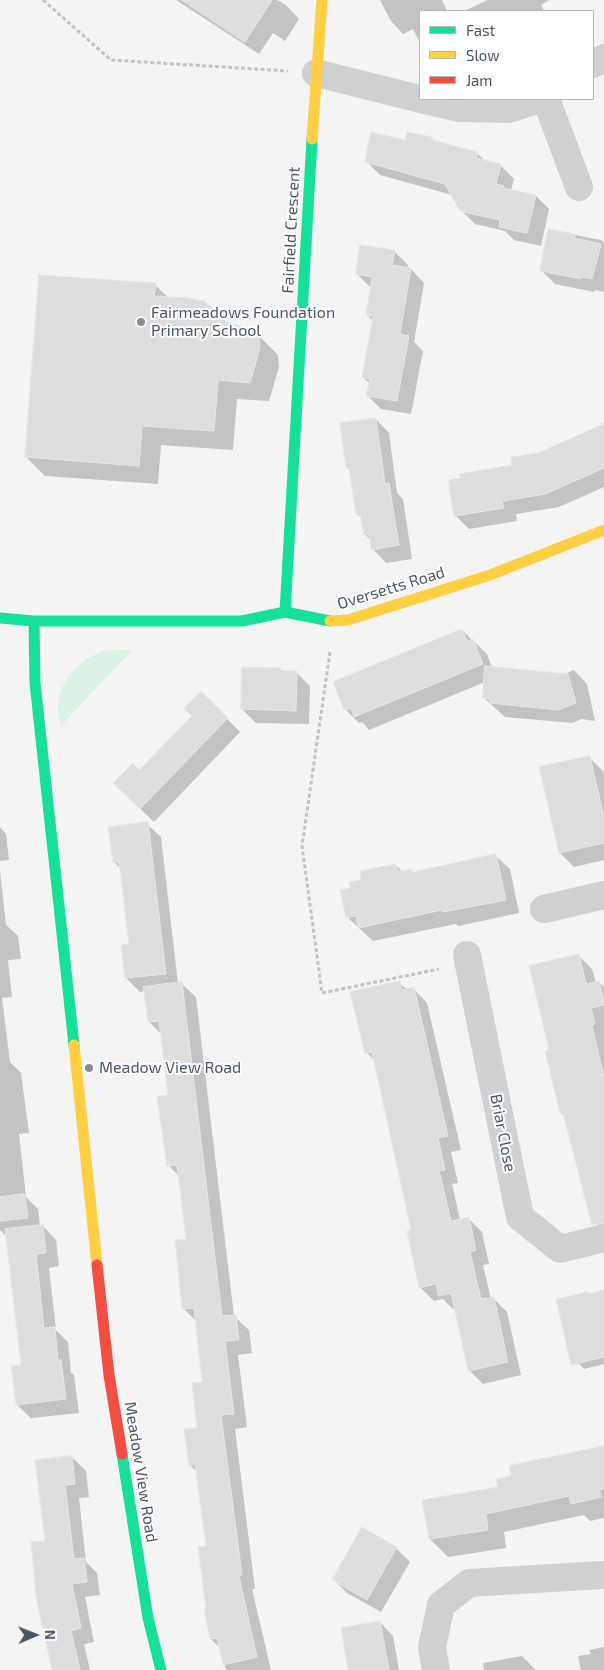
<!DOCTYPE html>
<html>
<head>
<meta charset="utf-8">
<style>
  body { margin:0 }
  #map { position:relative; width:604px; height:1670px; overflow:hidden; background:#f4f4f4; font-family:"Exo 2",sans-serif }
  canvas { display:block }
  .legend { position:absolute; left:419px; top:10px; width:175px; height:90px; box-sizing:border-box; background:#fff; border:1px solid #b7bbc0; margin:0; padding:6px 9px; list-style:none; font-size:15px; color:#4a5661 }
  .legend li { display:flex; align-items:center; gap:10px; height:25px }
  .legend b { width:25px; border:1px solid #b7bbc0 }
  .north { position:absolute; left:10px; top:1610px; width:50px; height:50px; -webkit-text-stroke:4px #fff; paint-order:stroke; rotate:89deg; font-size:14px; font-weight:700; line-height:20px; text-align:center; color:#4a5661 }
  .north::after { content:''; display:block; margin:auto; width:18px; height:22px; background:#4a5661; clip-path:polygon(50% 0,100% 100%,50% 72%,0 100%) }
</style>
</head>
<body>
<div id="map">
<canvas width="604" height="1670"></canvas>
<ul class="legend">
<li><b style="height:6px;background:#16e098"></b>Fast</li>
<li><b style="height:6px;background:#ffcf43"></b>Slow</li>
<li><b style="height:6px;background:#f24e42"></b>Jam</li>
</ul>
<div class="north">N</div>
</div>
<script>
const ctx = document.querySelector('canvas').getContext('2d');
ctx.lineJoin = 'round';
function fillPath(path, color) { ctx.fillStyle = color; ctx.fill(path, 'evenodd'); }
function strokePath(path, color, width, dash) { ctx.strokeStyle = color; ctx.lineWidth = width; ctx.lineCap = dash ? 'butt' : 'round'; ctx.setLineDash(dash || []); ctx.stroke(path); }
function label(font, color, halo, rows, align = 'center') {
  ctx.font = font + ' "Exo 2",sans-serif'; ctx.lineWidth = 4; ctx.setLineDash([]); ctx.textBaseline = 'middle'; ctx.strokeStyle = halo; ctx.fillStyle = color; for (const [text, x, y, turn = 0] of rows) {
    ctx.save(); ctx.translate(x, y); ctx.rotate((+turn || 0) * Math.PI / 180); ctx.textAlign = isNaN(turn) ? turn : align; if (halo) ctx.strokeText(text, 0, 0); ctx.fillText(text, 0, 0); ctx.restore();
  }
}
const green = new Path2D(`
  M108,650H132L61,726C60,719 57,712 58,706C60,678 83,656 108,650Z`);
const shadow = new Path2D(`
  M176,0H277L286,5L299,19L285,41L273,33L259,54Z
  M380,0H442L447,11H420V43L413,29L403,34L391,21Z
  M488,0H549L541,5L544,11H464Z
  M432,138L436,143L477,153L486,162L500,165L514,179L511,190L536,196L549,209L541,246L514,240L505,231L475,224L461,210L452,195L380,175L366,161L406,141Z
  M549,230L601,240L604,243V292L595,290L594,292L555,284L541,270Z
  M394,251L408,265L407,269H411L424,283L414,342L423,351L411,414L381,409L367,395L370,384L363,377L373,321L367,315L371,288L357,274Z
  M155,285L169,298L226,324L254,331L278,355L279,367L269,401L237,399L233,450L161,445L158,484L45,476L26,457Z
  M376,419L389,433L397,493L403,499L412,559L386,563L373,549L371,541L365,534L363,519L357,514L351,472L347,468Z
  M604,425V487L559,507L516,514L517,521L469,529L455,515L513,466Z
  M462,630L487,654L492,668L562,675L574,670L587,684L595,721L581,719L573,723L505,717L484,698L485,682L369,730L362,722L359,723L345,709Z
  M280,669L283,672H296L310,686L309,724L256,723L242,709Z
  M201,693L240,732L154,822L128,797L140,771L193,716Z
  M589,757L603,771L604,775V860L574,867L560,853L541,768Z
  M147,824L161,837L178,984H182L196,997L234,1316L249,1330L252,1353L238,1355L247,1427L235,1429L255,1589H252L271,1670H226L221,1649L211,1639L207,1610V1547L198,1473L190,1465L199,1429L204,1383L197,1322L183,1308L187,1240L180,1177L168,1165L169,1096L162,1035L149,1022L145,991L140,992L126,978L130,945L122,870L114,862Z
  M0,827L6,834L9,860L0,861Z
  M496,856L510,869L519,913L458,926L456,924L373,941L347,917L351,889L363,881L396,865L403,872L411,871L413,873Z
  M0,871L6,925L18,936L21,959L8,960L12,997L2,998L10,1062L21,1073L29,1133L19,1134L26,1197L38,1209L40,1226H43L56,1240L59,1266L49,1268L56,1330L68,1342L71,1373L74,1375L79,1413L31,1418L17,1405L22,1366L7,1235H5L0,1230Z
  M579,956L592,969L596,983L599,982L604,987V1228L603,1229L589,1215L565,1117L561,1113L551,1051Z
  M400,983L407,990L414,989L427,1003L461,1150L451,1152L458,1183L452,1184L460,1220L468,1218L482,1232L489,1264L483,1265L491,1299L493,1298L507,1312L521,1375L483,1384L469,1370L456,1309H453L443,1299L434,1301L420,1287L412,1231L375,1061L367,1053Z
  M604,1291V1364L584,1369L570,1355L588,1293L589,1295Z
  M604,1447V1518L590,1521L584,1515L504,1532L506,1548L448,1557L430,1539L513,1477Z
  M72,1457L86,1471L89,1497L79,1498L86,1562L97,1573L100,1595L85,1597L94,1642L84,1644L90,1670H53L46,1542Z
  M396,1548L410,1562L381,1612L347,1593L333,1579Z
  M380,1622L393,1636L399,1670H349Z
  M604,1647V1670H581L578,1656L591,1654L589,1650Z
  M522,1656L536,1670H484L483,1663Z`);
const building = new Path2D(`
  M182,0H272L245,42Z
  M371,132L405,140L407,132L432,137V140L478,152L476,158L501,164L496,184L504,186L503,188L536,195L527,233L499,227L500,220L460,211L445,184L365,162Z
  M548,229L575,234L574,238L601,244L592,279L581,277V279L540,271Z
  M360,245L395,250L392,265L411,268L400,334L409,336L397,401L366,396L370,379L362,377L373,316L366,315L372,277L356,274Z
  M39,275L156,283L154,296L189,298L204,301L227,322L254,330L259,334L260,348L250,383L218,380L214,431L142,426L139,466L25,457Z
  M376,418L385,484L389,483L399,545L371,550L369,534L364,535L360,514H356L349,468H346L340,423Z
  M604,424V468L545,494L502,501L504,508L454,516L448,480L460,478L459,474L512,465L511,457L538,453Z
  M462,629L467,641L473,639L483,664L354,717L351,708L344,710L333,682Z
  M485,666L568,674L576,703L558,710L490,703V699L483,698Z
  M242,667L281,668V671H297L296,711L241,709Z
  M201,691L228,718L140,809L113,783L133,763L139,770L192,716L184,709Z
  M590,756L604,817V843L559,853L539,767Z
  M148,822L166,974L125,978L121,945L129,944L119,862L113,863L108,827Z
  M496,854L506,900L443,912L442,910L358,928L356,916L346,918L340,890L350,888L349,882L361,880L360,871L396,864L398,872L411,869L412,872Z
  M579,954L586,984L599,981L604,1000V1005L591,1008L595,1024L592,1025L604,1078V1223L592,1225L563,1113H560L545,1051L549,1050L529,966Z
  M400,981L402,990L414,987L448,1136L438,1138L445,1170L439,1171L451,1221L469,1217L476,1250L470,1252L481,1299L494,1297L508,1362L468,1371L451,1293L438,1296L436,1284L419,1288L407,1231L411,1230L372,1052L365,1054L350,992Z
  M182,982L222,1316L236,1315L239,1340L225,1341L234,1414L221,1415L242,1575L239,1576L257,1657L223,1665L217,1638L210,1639L204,1609H206L198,1547L206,1546L195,1464L189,1465L184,1429L197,1428L192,1383L202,1382L194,1308L182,1309L175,1240L186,1239L177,1165L167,1166L157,1096L168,1095L159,1021L148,1022L143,987Z
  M25,1194L28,1218L0,1221V1197Z
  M43,1225L46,1253L36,1254L44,1328L55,1327L58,1360H61L66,1399L16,1405L11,1366L21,1365L5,1229Z
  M604,1290V1357L571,1365L556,1299L588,1292V1294Z
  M604,1446V1489L599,1490L601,1497L571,1504L569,1496L486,1514L488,1530L429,1539L422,1500L498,1487L496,1479L511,1476L509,1466Z
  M72,1456L75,1484L65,1485L74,1559L84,1558L87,1582L72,1584L81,1628L71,1631L80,1670H52L36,1597L31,1542L45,1541L35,1460Z
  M362,1527L397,1547L367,1600L332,1580Z
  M380,1621L389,1670H348L341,1628Z`);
const path = new Path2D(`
  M43,0L111,60L288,71
  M330,652L302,846L322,993L439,969`);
const street = new Path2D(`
  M593,64L604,58
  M316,73L420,99
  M420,99L460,108L509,109L540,99
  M546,99L579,187
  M544,909L604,895
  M467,955L520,1217L560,1249L604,1238
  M436,1670L432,1647L441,1605L469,1583L602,1575`);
const fast = new Path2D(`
  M285,612L312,139
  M0,618L34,621H242L285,612L330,621
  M34,621L35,683L74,1045
  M122,1454L148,1618L161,1670`);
const slow = new Path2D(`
  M312,139L322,0
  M330,621L348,620L490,575L604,530
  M74,1045L97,1265`);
const jam = new Path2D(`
  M97,1265L109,1375L122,1454`);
const markers = [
  [141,322,5,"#868d94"],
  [89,1068,5,"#868d94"]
];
const streetNames = [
  ["Fairfield Crescent",291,230,-87],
  ["Oversetts Road",391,588,-17],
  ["Briar Close",503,1133,79],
  ["Meadow View Road",141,1472,81]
];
const poiNames = [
  ["Fairmeadows Foundation",151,313],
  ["Primary School",151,331],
  ["Meadow View Road",99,1068]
];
fillPath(green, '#d9f2e3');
fillPath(shadow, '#0003');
fillPath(building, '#ddddde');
strokePath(building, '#e5e6e7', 1);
strokePath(path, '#bcc7c4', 3, [4, 2.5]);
strokePath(street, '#ced0d2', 28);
strokePath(fast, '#16e098', 11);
strokePath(slow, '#ffcf43', 11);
strokePath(jam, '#f24e42', 11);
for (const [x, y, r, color] of markers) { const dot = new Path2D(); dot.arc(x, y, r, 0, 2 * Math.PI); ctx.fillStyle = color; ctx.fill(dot); strokePath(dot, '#fff', 2); }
label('16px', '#4a5661', '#fff', streetNames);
label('16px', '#4a5661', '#fff', poiNames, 'left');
</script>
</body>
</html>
